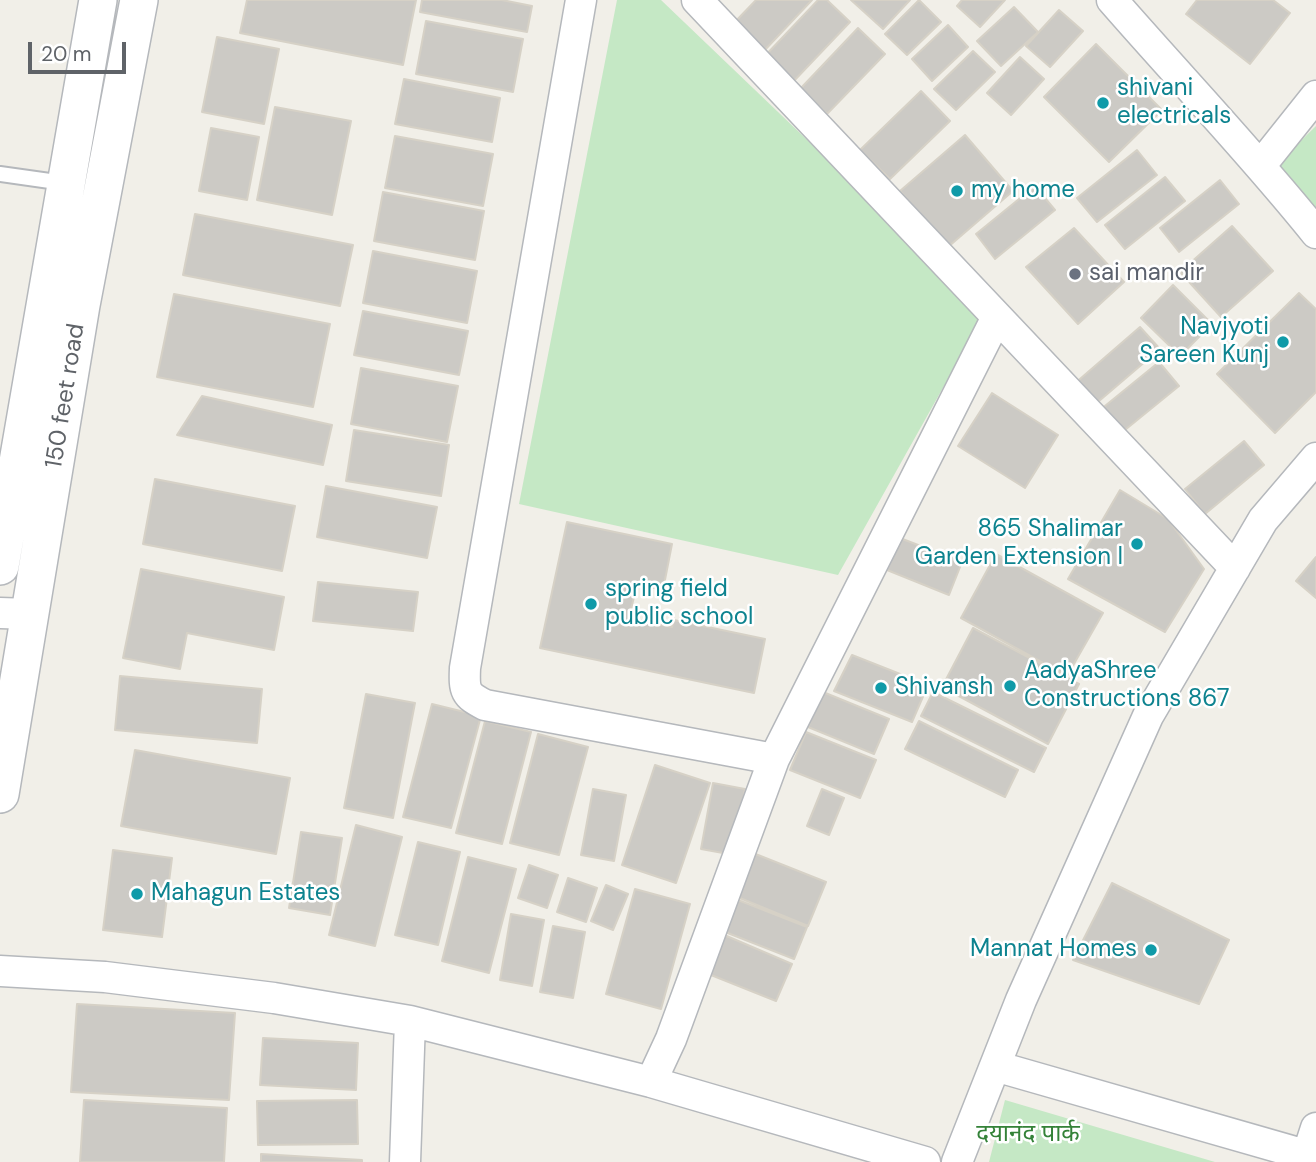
<!DOCTYPE html>
<html>
<head>
<meta charset="utf-8">
<style>
  body { margin:0 }
  #map { position:relative; width:1316px; height:1162px; overflow:hidden; background:#f1efe8; font-family:"DM Sans",sans-serif }
  canvas { display:block }
  .scale { position:absolute; left:28px; top:42px; width:98px; height:32px; box-sizing:border-box; border:4px solid #5f6368; border-top:0; padding-left:9px; font-size:21px; line-height:24px; white-space:nowrap; color:#5f6368; -webkit-text-stroke:5px #fff; paint-order:stroke }
</style>
</head>
<body>
<div id="map">
<canvas width="1316" height="1162"></canvas>
<div class="scale">20 m</div>
</div>
<script>
const ctx = document.querySelector('canvas').getContext('2d');
ctx.lineJoin = 'round';
function fillPath(path, color) { ctx.fillStyle = color; ctx.fill(path, 'evenodd'); }
function strokePath(path, color, width, dash) { ctx.strokeStyle = color; ctx.lineWidth = width; ctx.lineCap = dash ? 'butt' : 'round'; ctx.setLineDash(dash || []); ctx.stroke(path); }
function label(font, color, halo, rows, align = 'center') {
  ctx.font = font + ' "DM Sans","Noto Sans Devanagari",sans-serif'; ctx.lineWidth = 5; ctx.setLineDash([]); ctx.textBaseline = 'middle'; ctx.strokeStyle = halo; ctx.fillStyle = color; for (const [text, x, y, turn = 0] of rows) {
    ctx.save(); ctx.translate(x, y); ctx.rotate((+turn || 0) * Math.PI / 180); ctx.textAlign = isNaN(turn) ? turn : align; if (halo) ctx.strokeText(text, 0, 0); ctx.fillText(text, 0, 0); ctx.restore();
  }
}
const green = new Path2D(`
  M617,0H661L986,311L838,575L519,504Z
  M1316,126V217L1274,167Z
  M1005,1100L1215,1162H989Z`);
const building = new Path2D(`
  M247,0H416L403,65L240,33Z
  M422,0H502L532,6L527,32L420,12Z
  M756,0H812L762,53L732,25Z
  M818,0H827L850,22L791,84L763,58Z
  M851,0H910L883,29Z
  M919,0L941,22L907,55L885,34Z
  M962,0H1005L980,27L957,6Z
  M1197,0H1273L1290,13L1250,64L1186,14Z
  M1014,7L1038,32L1001,66L977,41Z
  M1059,10L1083,31L1050,67L1026,46Z
  M426,21L523,39L513,92L416,74Z
  M948,25L968,47L932,81L912,59Z
  M858,28L885,54L827,114L801,88Z
  M217,37L279,49L264,124L202,112Z
  M1096,44L1162,110L1109,162L1044,97Z
  M973,51L995,72L956,110L934,89Z
  M1020,57L1044,79L1011,115L987,93Z
  M404,79L500,98L492,142L395,124Z
  M921,91L950,121L890,179L860,150Z
  M275,107L351,121L332,215L257,200Z
  M211,128L259,137L247,200L199,191Z
  M965,135L1013,191L948,247L900,191Z
  M395,136L493,154L483,206L385,188Z
  M1137,150L1157,175L1097,222L1077,198Z
  M1165,177L1185,201L1125,249L1105,225Z
  M1220,180L1239,204L1179,252L1160,228Z
  M1035,186L1055,210L995,259L976,234Z
  M383,192L484,211L475,260L374,241Z
  M195,214L353,245L340,306L183,275Z
  M1232,226L1273,271L1221,317L1180,272Z
  M1074,228L1124,282L1078,324L1026,267Z
  M373,251L477,271L467,323L363,303Z
  M1173,285L1212,324L1180,356L1141,318Z
  M1299,293L1316,309V392L1275,433L1217,374Z
  M174,294L330,324L313,407L157,377Z
  M363,311L468,331L459,375L354,355Z
  M1140,327L1160,349L1092,407L1073,385Z
  M1159,362L1179,386L1120,434L1100,410Z
  M361,368L458,386L447,442L351,424Z
  M992,393L1058,435L1025,488L958,446Z
  M202,396L332,425L323,465L177,435Z
  M354,430L449,445L441,496L346,481Z
  M1244,441L1264,465L1205,514L1185,489Z
  M155,479L295,506L282,571L143,544Z
  M326,486L437,507L427,558L317,537Z
  M1120,490L1168,519L1204,569L1165,632L1068,579Z
  M567,522L672,544L663,590L637,584L629,618L672,627L674,620L765,639L754,693L540,648Z
  M900,538L962,562L949,595L887,570Z
  M996,554L1103,613L1067,676L961,618Z
  M1316,557V598L1296,581Z
  M141,569L284,597L274,650L187,633L180,669L123,658Z
  M318,582L418,592L413,631L313,621Z
  M973,628L1079,684L1048,744L942,687Z
  M852,655L928,685L912,722L834,691Z
  M120,676L262,689L257,743L115,730Z
  M823,692L889,719L874,754L808,727Z
  M933,692L1046,748L1034,772L921,716Z
  M366,694L415,703L393,818L344,808Z
  M432,704L481,716L451,828L403,817Z
  M485,721L531,732L502,844L456,833Z
  M919,721L1018,770L1005,797L905,749Z
  M806,732L876,760L860,798L790,770Z
  M538,734L588,747L559,855L510,843Z
  M135,750L290,778L276,854L121,826Z
  M655,765L710,783L676,883L622,865Z
  M713,783L745,789L734,855L701,849Z
  M593,789L626,795L614,861L581,855Z
  M822,789L844,798L829,835L807,826Z
  M356,825L402,837L375,946L329,935Z
  M301,832L342,838L330,915L289,908Z
  M418,842L460,852L438,945L395,935Z
  M113,850L172,858L162,937L103,930Z
  M748,851L826,882L808,926L730,894Z
  M468,857L516,869L489,973L442,961Z
  M529,865L558,875L547,908L518,898Z
  M568,878L597,888L586,922L557,912Z
  M1112,883L1229,940L1199,1004L1073,960Z
  M606,885L628,894L613,930L591,921Z
  M635,889L690,904L661,1009L606,994Z
  M733,898L807,927L794,959L720,930Z
  M511,914L544,920L532,986L500,980Z
  M553,926L585,932L573,998L540,992Z
  M722,934L792,964L776,1001L706,973Z
  M77,1004L235,1013L229,1100L71,1092Z
  M263,1038L358,1043L356,1090L260,1085Z
  M84,1100L227,1108L224,1162H80Z
  M357,1100L358,1144L258,1145L257,1101Z
  M261,1154L362,1160V1162H261Z`);
const service = new Path2D(`
  M0,174L64,183`);
const minor = new Path2D(`
  M581,0L465,668C464,691 465,695 485,705L774,759
  M697,0L1235,568
  M1112,0C1180,78 1251,152 1316,233
  M1261,165L1316,96
  M0,613L30,614
  M0,971L105,977L274,998L410,1021L651,1082L925,1162
  M995,1066L1316,1158
  M651,1082L671,1039L774,759L997,317
  M405,1162L410,1021
  M957,1162L1021,1000L1148,716L1263,520L1316,458
  M1305,1162L1316,1128`);
const tertiary = new Path2D(`
  M0,566L98,0
  M0,794L81,305L139,0`);
const markers = [
  [1103,103,7,"#0f9aa8"],
  [957,191,7,"#0f9aa8"],
  [1075,274,7,"#6b7280"],
  [1283,342,7,"#0f9aa8"],
  [1137,544,7,"#0f9aa8"],
  [591,604,7,"#0f9aa8"],
  [1010,686,7,"#0f9aa8"],
  [881,688,7,"#0f9aa8"],
  [137,894,7,"#0f9aa8"],
  [1151,950,7,"#0f9aa8"]
];
const cultureNames = [
  ["shivani",1117,89],
  ["electricals",1117,117],
  ["my home",971,191],
  ["Navjyoti",1269,328,"right"],
  ["Sareen Kunj",1269,356,"right"],
  ["865 Shalimar",1123,530,"right"],
  ["Garden Extension I",1123,558,"right"],
  ["spring field",605,590],
  ["public school",605,618],
  ["AadyaShree",1024,672],
  ["Constructions 867",1024,700],
  ["Shivansh",895,688],
  ["Mahagun Estates",151,894],
  ["Mannat Homes",1137,950,"right"]
];
const worshipNames = [
  ["sai mandir",1089,274]
];
const streetNames = [
  ["150 feet road",66,396,-81]
];
const parkNames = [
  ["दयानंद पार्क",1028,1135]
];
fillPath(green, '#c5e8c5');
fillPath(building, '#cccac5');
strokePath(building, '#d6d1c6', 2);
strokePath(service, '#b5b8bc', 18);
strokePath(minor, '#b5b8bc', 33);
strokePath(tertiary, '#b5b8bc', 40);
strokePath(service, '#fff', 14);
strokePath(minor, '#fff', 30);
strokePath(tertiary, '#fff', 37);
for (const [x, y, r, color] of markers) { const dot = new Path2D(); dot.arc(x, y, r, 0, 2 * Math.PI); ctx.fillStyle = color; ctx.fill(dot); strokePath(dot, '#fff', 2.5); }
label('24px', '#0d838f', '#fff', cultureNames, 'left');
label('24px', '#5b616d', '#fff', worshipNames, 'left');
label('24px', '#5f6368', '#fff', streetNames);
label('24px', '#348238', '#fff', parkNames);
</script>
</body>
</html>
